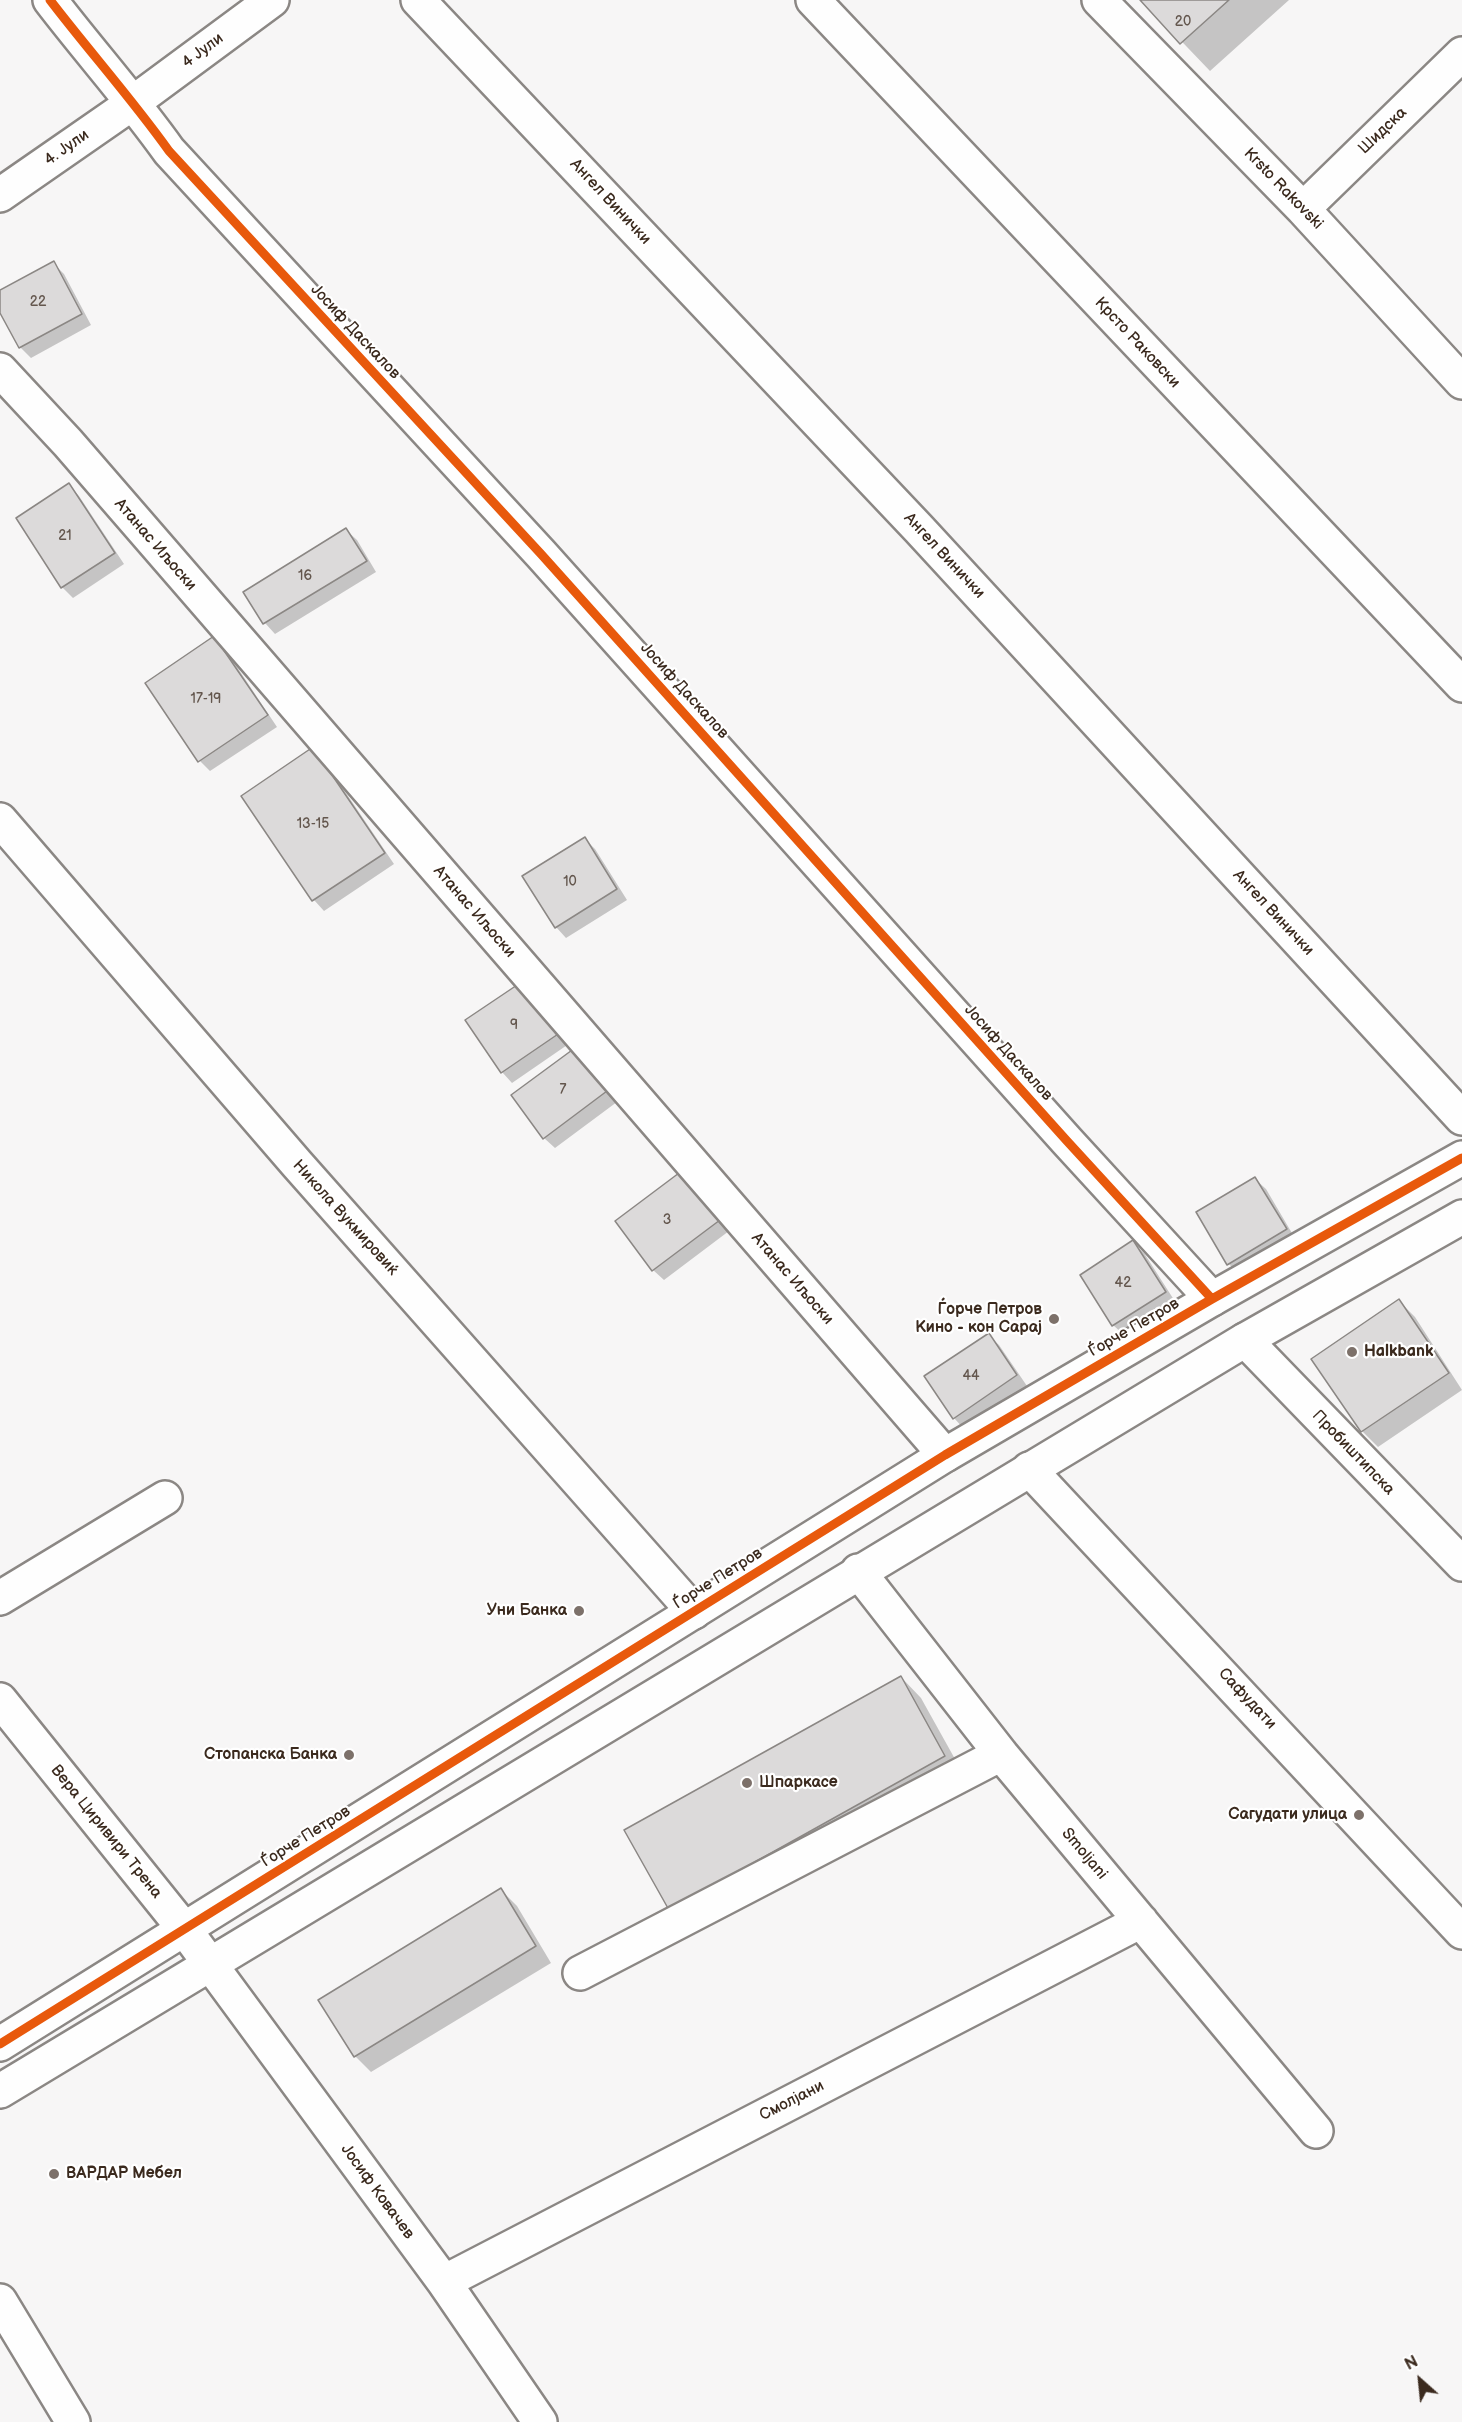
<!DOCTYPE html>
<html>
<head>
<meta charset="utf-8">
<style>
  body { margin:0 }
  #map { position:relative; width:1462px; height:2422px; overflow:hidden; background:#f7f6f6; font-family:"Balsamiq Sans",sans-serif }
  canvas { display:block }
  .north { position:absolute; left:1390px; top:2350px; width:60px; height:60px; -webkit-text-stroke:4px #fff; paint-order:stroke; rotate:333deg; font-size:16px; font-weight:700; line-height:24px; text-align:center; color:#3b2a1e }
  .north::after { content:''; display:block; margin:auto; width:21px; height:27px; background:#3b2a1e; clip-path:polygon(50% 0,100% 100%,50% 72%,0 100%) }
</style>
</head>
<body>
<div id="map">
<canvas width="1462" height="2422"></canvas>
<div class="north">N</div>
</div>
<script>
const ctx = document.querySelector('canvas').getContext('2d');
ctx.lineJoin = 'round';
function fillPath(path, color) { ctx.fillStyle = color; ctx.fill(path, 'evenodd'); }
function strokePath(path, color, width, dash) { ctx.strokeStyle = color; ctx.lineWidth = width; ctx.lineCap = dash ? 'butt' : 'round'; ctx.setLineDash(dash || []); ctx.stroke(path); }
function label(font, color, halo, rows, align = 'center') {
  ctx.font = font + ' "Balsamiq Sans",sans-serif'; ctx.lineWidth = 4.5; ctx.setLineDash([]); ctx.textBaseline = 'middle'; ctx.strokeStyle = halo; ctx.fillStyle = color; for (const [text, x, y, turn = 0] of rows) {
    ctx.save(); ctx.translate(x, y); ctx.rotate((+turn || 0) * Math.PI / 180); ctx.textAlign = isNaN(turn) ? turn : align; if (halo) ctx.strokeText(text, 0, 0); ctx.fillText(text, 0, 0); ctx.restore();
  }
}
const shadow = new Path2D(`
  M1142,0H1289L1210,71Z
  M53,263L64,274L91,325L31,358L20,347L0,310V292Z
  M69,485L79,496L124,564L73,598L62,587L18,518Z
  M346,530L357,540L376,572L275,634L265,623L245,592Z
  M214,638L225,649L277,727L210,771L200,761Z
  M323,759L394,864L324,911L314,900L243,796Z
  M585,839L595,849L627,900L566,938L556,927Z
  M528,979L573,1041L512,1083L502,1072Z
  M583,1044L625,1096L555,1148L544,1138Z
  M1255,1179L1266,1189L1296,1240L1239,1275L1229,1264L1198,1213Z
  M693,1183L729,1231L664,1280L653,1270Z
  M1133,1242L1144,1253L1176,1303L1124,1335L1113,1325Z
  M1399,1301L1415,1317L1462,1390L1378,1447L1362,1431Z
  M988,1335L999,1345L1027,1386L964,1429L954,1418Z
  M901,1677L921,1698L965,1777L691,1930L626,1830Z
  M501,1890L517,1906L551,1963L371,2072L355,2056Z`);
const building = new Path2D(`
  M1140,0H1229L1180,44Z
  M54,261L82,314L19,348L0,313V290Z
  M69,483L115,553L61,588L16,518Z
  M346,528L367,561L263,624L243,592Z
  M214,636L268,715L198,762L145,683Z
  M313,747L385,853L312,901L241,796Z
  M585,837L617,889L555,928L522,876Z
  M529,977L564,1030L501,1073L465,1020Z
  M583,1042L615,1085L543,1139L511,1095Z
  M683,1170L720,1220L652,1271L615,1221Z
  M1255,1177L1287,1229L1227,1265L1196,1212Z
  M1133,1240L1166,1292L1112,1326L1080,1275Z
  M1399,1299L1449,1373L1361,1432L1311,1359Z
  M989,1333L1017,1375L953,1419L924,1376Z
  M901,1676L945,1756L669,1910L624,1830Z
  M501,1888L536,1946L354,2057L318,2000Z`);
const minor = new Path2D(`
  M50,0C89,51 132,99 169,151L541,554L1067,1141L1212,1299
  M418,0L919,529L1462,1118
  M813,0L1462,685
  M1099,0L1303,209L1462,382
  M1303,209L1462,54
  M0,370L68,443L945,1455
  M0,820L297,1164L694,1612
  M1245,1340L1462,1564
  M1029,1469L1462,1932
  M858,1571L1001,1754L1316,2131
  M0,1598L165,1498
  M0,1700L185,1930L444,2282L540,2422
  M580,1973L1001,1754
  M444,2282L1141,1921
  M0,2301L73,2422`);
const tertiary = new Path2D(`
  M0,195L134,102L272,0
  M0,2044L945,1455L1212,1299L1462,1158
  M0,2091L1245,1340L1462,1217`);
const cycleway = new Path2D(`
  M50,0C89,51 132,99 169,151L541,554L1067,1141L1212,1299
  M0,2044L945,1455L1212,1299L1462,1158`);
const markers = [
  [1054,1319,6,"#7d716a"],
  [1352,1352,6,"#7d716a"],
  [579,1611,6,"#7d716a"],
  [349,1755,6,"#7d716a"],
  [747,1783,6,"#7d716a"],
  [1359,1815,6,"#7d716a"],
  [54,2174,6,"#7d716a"]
];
const numberNames = [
  ["20",1183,22],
  ["22",38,302],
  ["21",65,536],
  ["16",305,576],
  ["17-19",206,699],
  ["13-15",313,824],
  ["10",570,882],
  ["9",514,1025],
  ["7",563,1090],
  ["3",667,1220],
  ["42",1123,1283],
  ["44",971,1376]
];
const streetNames = [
  ["4 Јули",203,51,-37],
  ["Шидска",1383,131,-44],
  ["4. Јули",67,148,-35],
  ["Krsto Rakovski",1283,189,46],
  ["Ангел Винички",610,202,47],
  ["Јосиф Даскалов",355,332,47],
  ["Крсто Раковски",1137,343,47],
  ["Aтанас Иљоски",155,545,49],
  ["Ангел Винички",944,556,47],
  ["Јосиф Даскалов",684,691,48],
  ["Aтанас Иљоски",474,912,49],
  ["Ангел Винички",1273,913,47],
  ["Јосиф Даскалов",1008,1053,48],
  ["Никола Вукмировиќ",345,1218,48],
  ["Aтанас Иљоски",792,1279,49],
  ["Ѓорче Петров",1134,1328,-30],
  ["Пробиштипска",1353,1453,46],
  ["Ѓорче Петров",718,1579,-32],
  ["Сафудати",1247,1699,47],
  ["Вера Циривири Трена",106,1832,51],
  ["Ѓорче Петров",306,1837,-32],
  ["Smoljani",1084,1854,50],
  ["Смолјани",792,2101,-27],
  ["Јосиф Ковачев",377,2192,54]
];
const poiNames = [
  ["Ѓорче Петров",1042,1310],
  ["Кино - кон Сарај",1042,1328],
  ["Halkbank",1364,1352,"left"],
  ["Уни Банка",567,1611],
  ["Стопанска Банка",337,1755],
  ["Шпаркасе",759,1783,"left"],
  ["Сагудати улица",1347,1815],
  ["ВАРДАР Мебел",66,2174,"left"]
];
fillPath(shadow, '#0003');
fillPath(building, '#dcdada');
strokePath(building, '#8b8784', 1.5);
strokePath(minor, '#8b8784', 38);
strokePath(tertiary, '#8b8784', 38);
strokePath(minor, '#fefefe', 33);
strokePath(tertiary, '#fefefe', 33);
strokePath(cycleway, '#e8590c', 9);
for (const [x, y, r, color] of markers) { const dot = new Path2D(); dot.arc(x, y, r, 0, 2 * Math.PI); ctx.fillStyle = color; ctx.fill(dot); strokePath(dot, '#fff', 2); }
label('14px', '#63564d', null, numberNames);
label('16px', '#3b2a1e', '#fff', streetNames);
label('bold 16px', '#3b2a1e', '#fff', poiNames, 'right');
</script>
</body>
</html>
